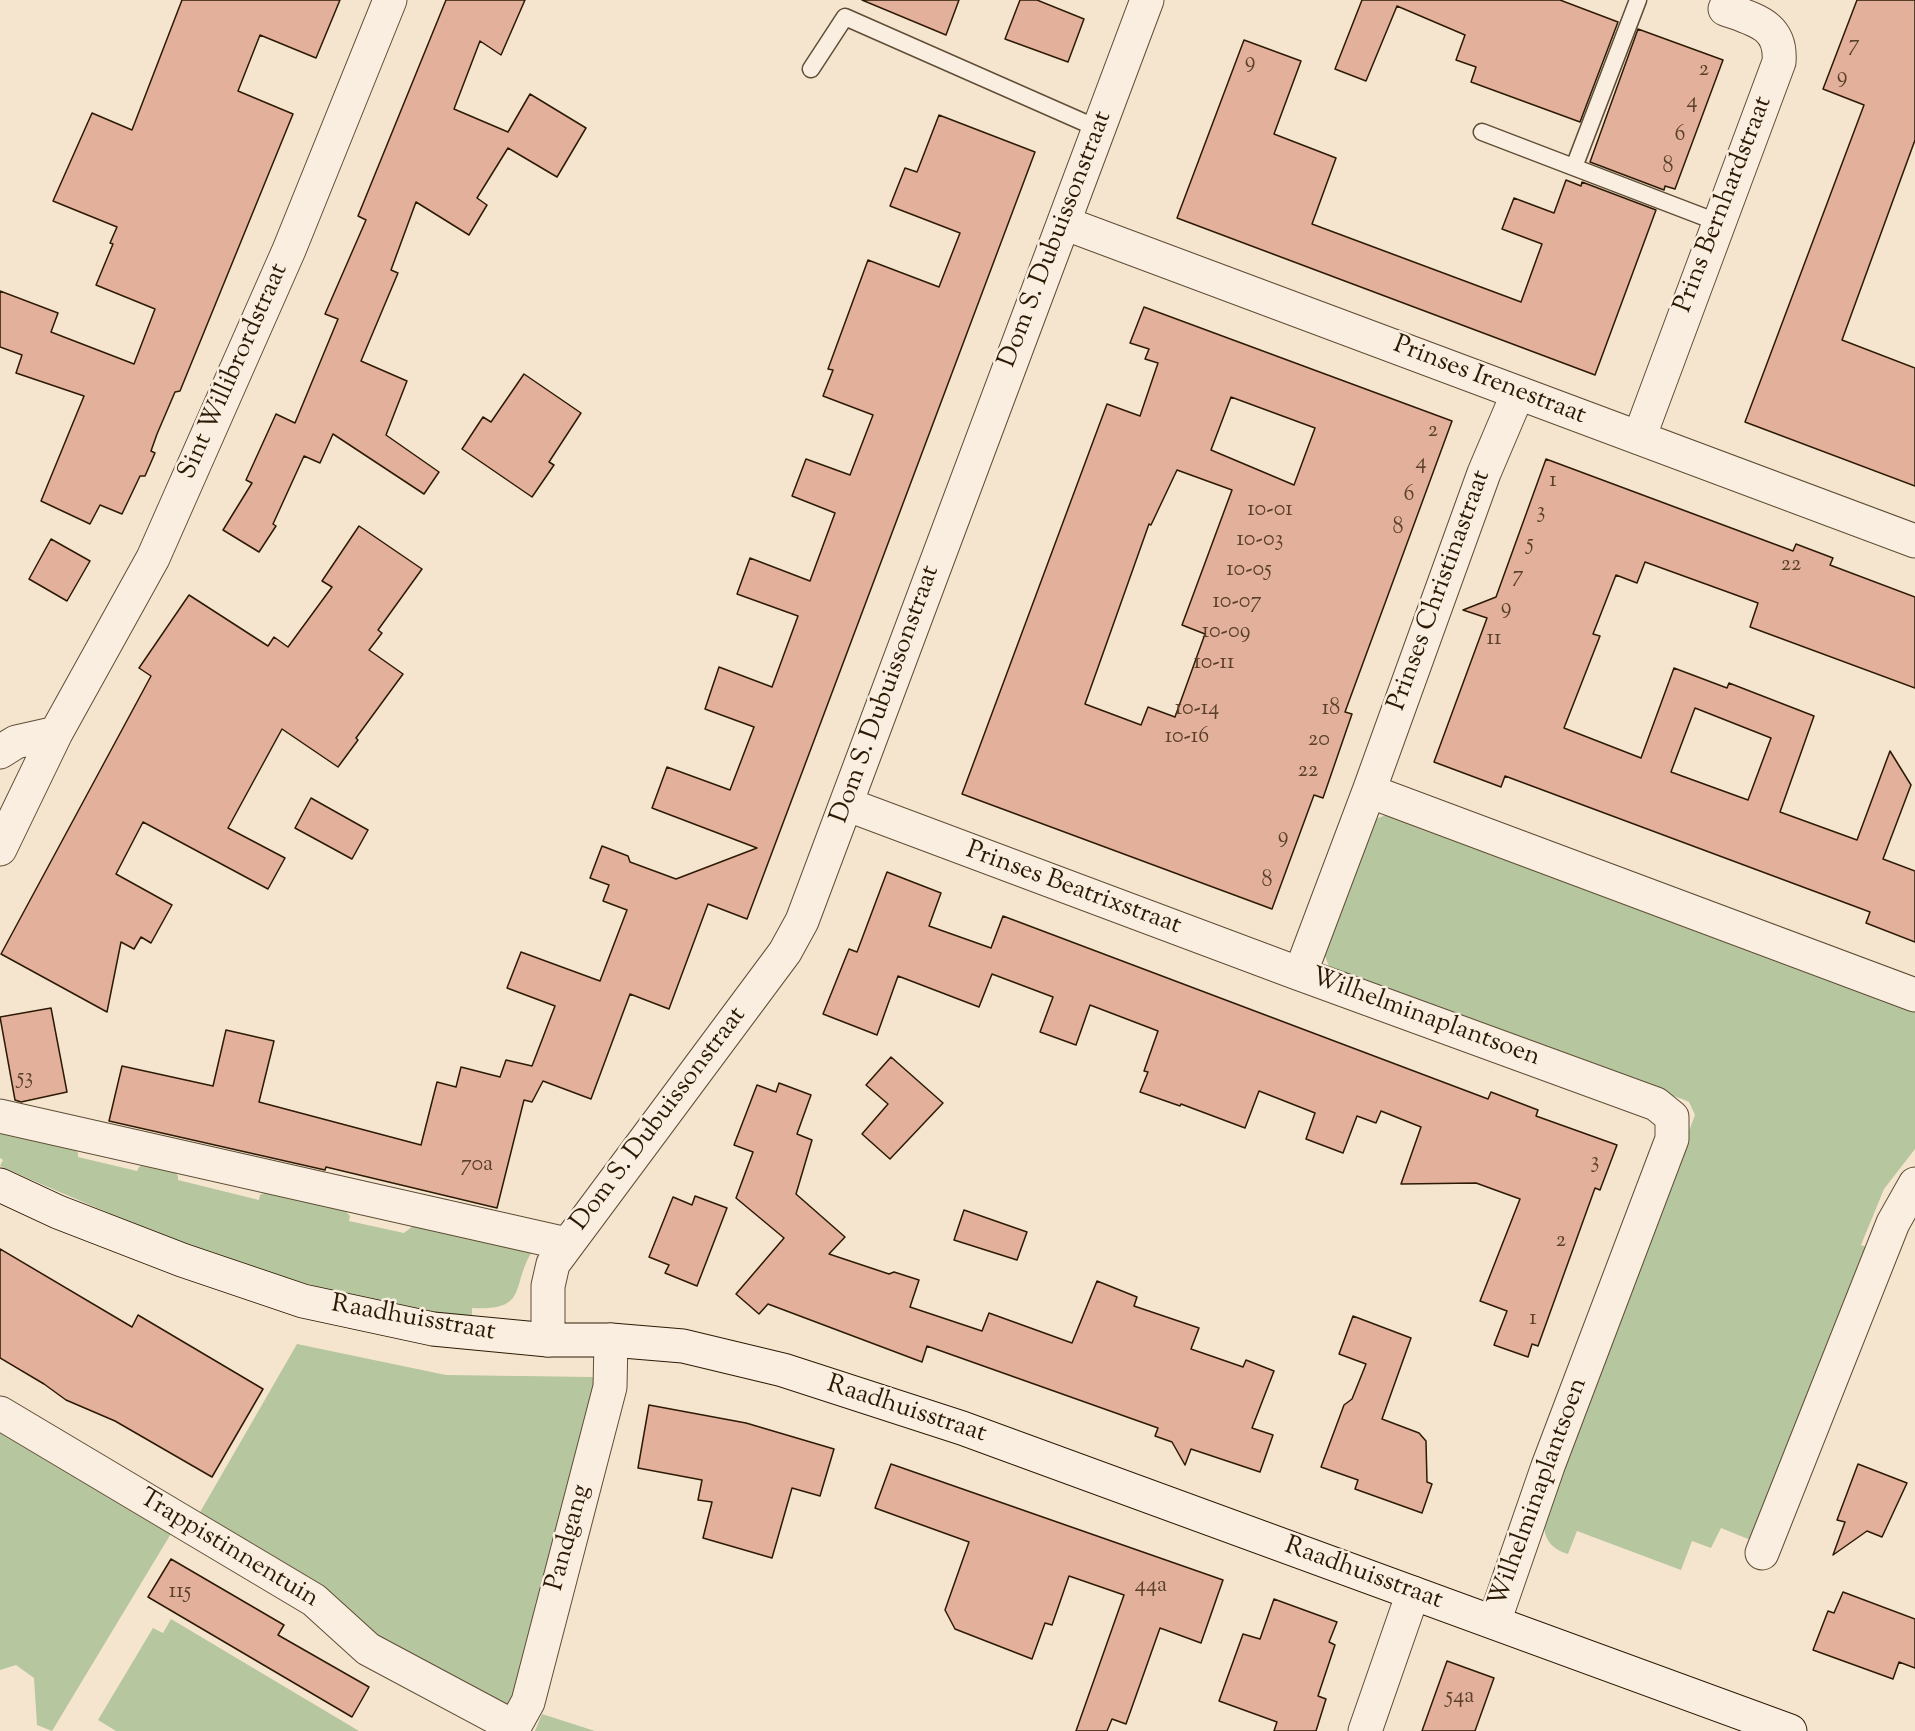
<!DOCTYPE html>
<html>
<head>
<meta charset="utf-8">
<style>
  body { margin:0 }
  canvas { display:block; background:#f6e5ce }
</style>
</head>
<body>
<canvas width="1915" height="1731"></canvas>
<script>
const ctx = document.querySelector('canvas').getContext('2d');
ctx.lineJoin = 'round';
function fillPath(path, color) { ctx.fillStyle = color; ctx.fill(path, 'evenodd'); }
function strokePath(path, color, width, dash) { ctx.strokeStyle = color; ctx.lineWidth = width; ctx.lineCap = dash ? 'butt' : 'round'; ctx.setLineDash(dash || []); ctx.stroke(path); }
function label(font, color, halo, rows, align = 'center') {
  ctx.font = font + ' "Sorts Mill Goudy",serif'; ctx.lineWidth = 5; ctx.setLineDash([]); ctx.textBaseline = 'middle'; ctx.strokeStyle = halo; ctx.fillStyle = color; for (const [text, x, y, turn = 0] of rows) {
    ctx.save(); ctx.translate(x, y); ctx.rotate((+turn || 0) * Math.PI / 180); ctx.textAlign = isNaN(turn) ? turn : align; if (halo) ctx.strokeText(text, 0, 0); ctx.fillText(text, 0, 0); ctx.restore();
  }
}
const green = new Path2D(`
  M1386,815L1399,816L1915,1010V1149L1884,1189L1861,1245L1869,1248L1753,1541L1721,1528L1711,1548L1692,1541L1681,1570L1577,1531L1568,1554C1548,1548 1543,1536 1544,1517L1695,1115L1689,1102L1682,1099L1330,969L1323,951L1367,829L1376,819Z
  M0,1133L68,1140L78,1153V1157L137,1171L139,1167L153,1160L169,1164L178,1176V1180L259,1200L260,1195L275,1189L339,1204L350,1216L349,1221L404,1233L418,1222L533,1250C510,1286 530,1311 472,1308V1317C301,1297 155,1234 0,1166L3,1160L0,1158Z
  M297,1344L446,1375L594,1377L593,1390L517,1694L508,1711L376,1640L199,1514Z
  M0,1429L172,1532L52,1731L37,1725L34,1678L16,1665L0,1670Z
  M171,1619L359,1731H116L98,1720L153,1628L163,1633Z
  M542,1714L595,1731H535Z`);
const building = new Path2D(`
  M182,0H340L316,58L260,35L238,91L293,114L180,391L175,392L157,434L151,451L155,453L145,476H140L122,514L100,505L90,524L41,501L84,396L16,373L22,355L0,347V291L58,313L51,332L134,364L155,309L96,285L113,244L110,243L117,227L53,201L92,113L132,130Z
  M446,0H525L501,55L480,41L454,109L508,132L530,94L586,128L557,177L508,148L477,198L487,205L469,235L416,202L391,270L398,273L361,361L407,381L386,435L439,472L424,494L333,434L320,463L304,456L273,524L276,526L259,552L223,530L252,483L246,480L276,414L295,423L338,319L325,314L366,220L358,216Z
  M862,0H959L946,35Z
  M1020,0H1037L1084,19L1068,62L1005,39Z
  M1362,0H1560L1618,22L1580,122L1471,82L1476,67L1456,60L1465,35L1397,6L1366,81L1335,69Z
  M1857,0H1915V140L1842,340L1915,368V486L1745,422L1864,105L1823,89Z
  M1638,29L1723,60L1675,189L1665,186L1664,190L1590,162Z
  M1244,40L1301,61L1274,134L1336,158L1312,224L1521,302L1542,244L1502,229L1514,198L1554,213L1566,180L1581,186L1582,182L1656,210L1595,375L1177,218Z
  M939,115L1035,152L747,919L708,904L669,1009L630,994L591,1099L543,1081L532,1102L524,1100L497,1208L326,1167L325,1170L109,1121L122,1066L213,1086L226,1030L274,1041L259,1102L421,1145L437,1082L456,1087L461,1067L500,1077L506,1060L532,1066L555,1006L507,988L521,952L600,981L627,910L603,901L609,885L590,878L602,846L628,856L630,862L676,879L757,848L652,808L667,767L730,790L754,727L705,709L719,667L772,687L798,616L737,594L750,558L810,581L835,513L792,496L806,459L850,475L873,415L823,396L833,370L828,369L868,260L939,287L960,233L890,206L905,168L917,172Z
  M1144,307L1452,421L1345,712L1352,714L1323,798L1314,795L1272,909L962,794L1107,404L1140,416L1158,363L1145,359L1149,349L1130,343ZM1231,397L1315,428L1294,485L1211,450ZM1177,470L1232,490L1182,625L1205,634L1175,717L1148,707L1141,725L1085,704L1149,524L1151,525Z
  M524,374L581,413L549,462L554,465L532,497L462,449L483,417L491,422Z
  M1546,459L1793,551L1796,544L1833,558L1830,565L1915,597V688L1750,627L1758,603L1645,562L1637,583L1616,575L1593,634L1600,636L1564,728L1641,758L1674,668L1727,688L1729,683L1814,716L1780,812L1857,840L1890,751L1911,785L1883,859L1915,871V942L1866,923L1870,912L1505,776L1501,787L1434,762L1487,618L1463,610L1496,597ZM1695,708L1771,738L1748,800L1671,772Z
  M359,526L422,569L378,630L382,633L369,650L403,674L356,738L358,740L338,767L282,729L228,828L285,858L268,889L143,822L116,874L172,905L151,943L141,937L134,949L121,942L107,1012L1,954L151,676L139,668L189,595L268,646L274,637L288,647L332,587L322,581Z
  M51,539L90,561L67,601L29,579Z
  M311,798L368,830L352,859L295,828Z
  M887,872L941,893L929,926L991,948L1003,916L1488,1099L1491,1092L1538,1110L1536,1116L1617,1145L1600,1190L1595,1188L1538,1346L1532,1344L1528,1357L1494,1345L1507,1311L1480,1301L1520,1199L1476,1183L1401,1184L1421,1127L1381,1111L1376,1123L1357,1116L1343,1153L1306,1139L1315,1113L1259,1091L1245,1128L1181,1104L1180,1106L1140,1092L1148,1072L1144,1071L1158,1031L1090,1005L1076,1045L1040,1032L1053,997L992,974L979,1007L898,976L877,1035L823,1014L849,949L857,952Z
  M51,1008L67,1092L21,1102L15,1100L0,1017Z
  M891,1057L943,1103L890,1159L862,1134L888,1104L866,1085Z
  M779,1083L811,1095L797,1134L812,1140L796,1194L845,1237L829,1254L889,1274L894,1272L919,1280L910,1307L982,1331L989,1313L1072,1343L1097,1281L1137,1297L1134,1306L1199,1328L1191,1349L1243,1367L1246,1360L1274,1371L1252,1428L1273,1435L1260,1472L1191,1449L1185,1465L1172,1442L1155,1436L1158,1428L927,1346L922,1362L768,1304L759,1314L736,1294L784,1238L736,1198L753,1152L734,1145L757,1085L776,1092Z
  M695,1196L727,1208L697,1286L665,1273L669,1265L649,1257L673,1197L692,1205Z
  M964,1210L1027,1232L1017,1260L954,1240Z
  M0,1249L132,1327L138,1315L263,1389L212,1477L115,1421L66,1400L44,1384L0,1358Z
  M1353,1316L1411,1338L1382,1419L1419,1433L1426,1441L1427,1482L1432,1484L1422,1513L1355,1489L1358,1480L1321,1467L1344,1405L1352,1399L1366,1364L1339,1354Z
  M649,1405L746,1423L834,1449L820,1496L792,1488L772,1558L703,1538L712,1502L698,1500L702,1480L638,1468Z
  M891,1464L1223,1580L1201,1643L1160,1628L1126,1724L1112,1719L1107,1731H1076L1124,1595L1069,1576L1052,1625L1045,1623L1032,1659L955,1629L945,1610L969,1542L875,1508Z
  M1858,1464L1907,1483L1882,1537L1867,1531L1833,1555L1845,1522L1837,1520Z
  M171,1559L284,1625L278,1635L369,1687L352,1717L148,1597Z
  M1843,1592L1915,1619V1668L1899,1662L1893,1679L1813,1650L1828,1611L1834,1613Z
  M1274,1599L1337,1622L1329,1642L1335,1645L1318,1696L1326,1699L1316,1731H1274L1277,1722L1219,1701L1243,1634L1260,1639Z
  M1447,1661L1494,1678L1475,1731H1422Z`);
const lane = new Path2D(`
  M811,69L845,17L1099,129
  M1482,132L1717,222
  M1574,167L1638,0`);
const street = new Path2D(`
  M1064,223L1915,541
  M1639,438L1779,62C1782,25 1755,20 1725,9L1729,0
  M0,752L16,742L56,733
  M1369,791L1484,473L1518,393
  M846,804L1300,974
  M0,849L56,733L153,558L289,250L390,0
  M0,1116L567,1244
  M548,1340V1286L553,1264L785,952L802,921L1147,0
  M0,1413L314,1600L368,1649L514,1727
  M1762,1553L1893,1223L1915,1184
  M1494,1622L1548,1466L1672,1139V1117L1656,1104L1300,974L1369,791L1915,995
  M512,1731L528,1702L610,1387L611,1340
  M1365,1731L1413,1593`);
const secondary = new Path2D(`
  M0,1185L58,1212L182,1260L303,1301L433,1329L548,1340H611L683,1346L783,1370L962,1428L1790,1731`);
const numberNames = [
  ["7",1854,46],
  ["9",1250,63],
  ["2",1704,71],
  ["9",1842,78],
  ["4",1692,103],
  ["6",1680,136],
  ["8",1668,168],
  ["2",1433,432],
  ["4",1421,464],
  ["1",1553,482],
  ["6",1409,496],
  ["10-01",1270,511],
  ["3",1541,513],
  ["8",1398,529],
  ["10-03",1260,541],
  ["5",1530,545],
  ["22",1791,566],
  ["10-05",1249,571],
  ["7",1518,577],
  ["10-07",1237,603],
  ["9",1506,609],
  ["10-09",1226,633],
  ["11",1494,640],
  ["10-11",1214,664],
  ["10-14",1197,710],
  ["18",1331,710],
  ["10-16",1187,738],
  ["20",1319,741],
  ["22",1308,772],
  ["9",1283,838],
  ["8",1267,882],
  ["53",25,1079],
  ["3",1595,1163],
  ["70a",477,1166],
  ["2",1561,1242],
  ["1",1533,1320],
  ["44a",1151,1587],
  ["115",180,1593],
  ["54a",1460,1698]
];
const streetNames = [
  ["Prins Bernhardstraat",1725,205,-69],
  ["Dom S. Dubuissonstraat",1057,240,-69],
  ["Sint Willibrordstraat",235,372,-66],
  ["Prinses Irenestraat",1489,382,21],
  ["Prinses Christinastraat",1441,591,-70],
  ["Dom S. Dubuissonstraat",887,695,-70],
  ["Prinses Beatrixstraat",1073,890,20],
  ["Wilhelminaplantsoen",1425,1019,20],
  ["Dom S. Dubuissonstraat",660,1120,-53],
  ["Raadhuisstraat",413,1320,10],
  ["Raadhuisstraat",906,1411,18],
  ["Wilhelminaplantsoen",1540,1493,-70],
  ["Pandgang",570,1538,-75],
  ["Trappistinnentuin",228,1550,31],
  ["Raadhuisstraat",1363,1575,20]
];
fillPath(green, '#b6c69e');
fillPath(building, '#e2b09b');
strokePath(building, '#2d1a04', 1.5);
strokePath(lane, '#5f4d36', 19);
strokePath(street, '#5f4d36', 35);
strokePath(secondary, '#2d1a04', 35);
strokePath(lane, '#f9eedf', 16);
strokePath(street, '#f9eedf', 33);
strokePath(secondary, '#f9eedf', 33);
label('22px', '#5a402a', null, numberNames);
label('26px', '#2d1a04', '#f9eedf', streetNames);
</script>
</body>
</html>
